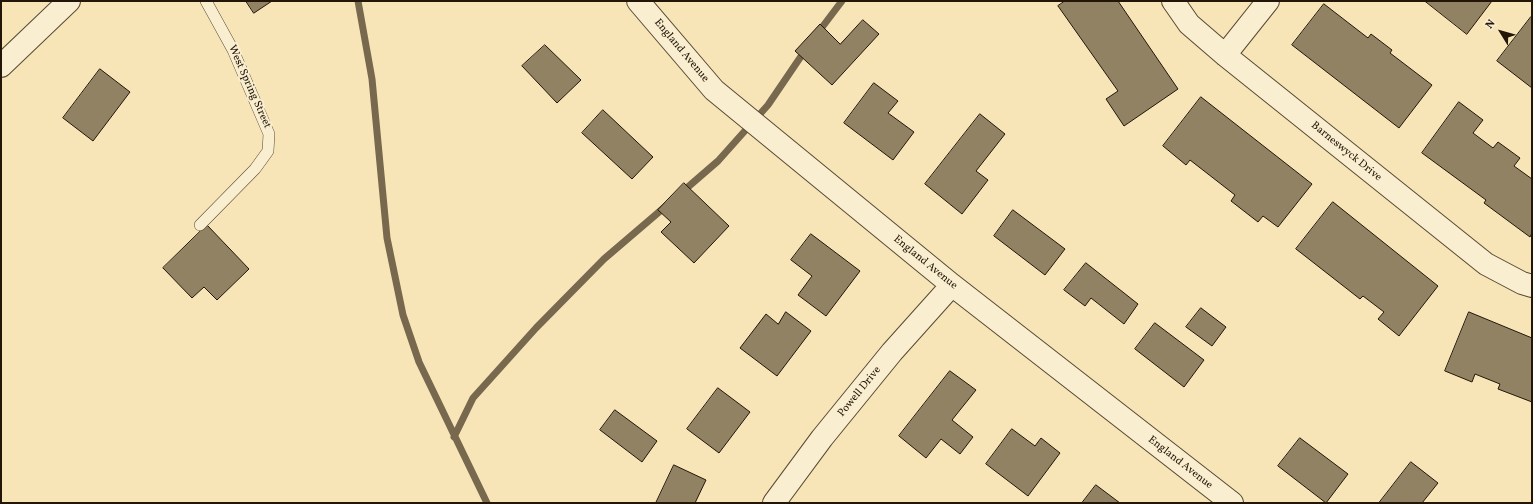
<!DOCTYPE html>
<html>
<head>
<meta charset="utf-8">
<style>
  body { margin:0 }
  #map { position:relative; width:1533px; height:504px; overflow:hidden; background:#f7e5b7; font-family:Vollkorn,serif }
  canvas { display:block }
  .frame { position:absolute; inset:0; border:2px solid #231609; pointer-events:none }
  .north { position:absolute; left:1481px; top:12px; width:40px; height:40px; -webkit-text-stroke:3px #faeed0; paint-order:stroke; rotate:307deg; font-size:11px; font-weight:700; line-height:16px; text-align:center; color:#231609 }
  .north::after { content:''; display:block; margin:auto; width:14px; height:18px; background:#231609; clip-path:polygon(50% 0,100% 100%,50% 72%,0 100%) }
</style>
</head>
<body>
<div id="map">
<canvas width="1533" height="504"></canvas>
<div class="frame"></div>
<div class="north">N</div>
</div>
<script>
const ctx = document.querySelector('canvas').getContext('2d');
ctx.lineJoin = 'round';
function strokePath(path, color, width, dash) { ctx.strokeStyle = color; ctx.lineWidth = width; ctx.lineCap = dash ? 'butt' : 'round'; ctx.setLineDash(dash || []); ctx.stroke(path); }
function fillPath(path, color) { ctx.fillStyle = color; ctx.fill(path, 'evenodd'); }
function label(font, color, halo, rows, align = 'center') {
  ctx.font = font + ' Vollkorn,serif'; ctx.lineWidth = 4; ctx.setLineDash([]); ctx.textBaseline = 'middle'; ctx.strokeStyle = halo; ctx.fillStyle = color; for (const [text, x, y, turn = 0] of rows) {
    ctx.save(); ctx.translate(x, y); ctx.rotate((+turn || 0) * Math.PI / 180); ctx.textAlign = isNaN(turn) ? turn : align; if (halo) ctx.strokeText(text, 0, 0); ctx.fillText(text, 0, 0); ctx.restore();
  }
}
const stream = new Path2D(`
  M358,1L372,79L387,238L403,315L419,362L487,503
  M817,34L842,1
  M681,193L718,161L768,105L806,49
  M454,437L473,398L536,328L604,259L666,206`);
const building = new Path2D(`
  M246,1H272L254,13Z
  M1065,1H1118L1178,89L1124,126L1106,99L1118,91L1058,6Z
  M1425,1H1492L1467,34Z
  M1324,4L1368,38L1371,34L1392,50L1390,53L1432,85L1399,128L1292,45Z
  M1531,17L1532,18V88L1497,61Z
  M863,20L879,34L832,85L795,51L820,24L840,44Z
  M545,45L581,80L557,103L522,66Z
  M100,69L130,92L93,141L63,118Z
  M874,83L898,101L888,113L914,132L893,160L844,123Z
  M1201,97L1312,184L1278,227L1263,216L1258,222L1231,201L1235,195L1190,160L1186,165L1163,146Z
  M1459,102L1483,120L1473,133L1493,148L1498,142L1520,158L1514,166L1532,179V233L1530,237L1484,203L1486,200L1422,153Z
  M603,110L653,157L632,179L582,133Z
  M980,114L1005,134L976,171L988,180L962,214L925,184Z
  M684,183L729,226L694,263L661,232L671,222L658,210Z
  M1333,202L1438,286L1399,336L1378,319L1384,312L1363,296L1360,299L1296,249Z
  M1013,210L1065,249L1045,275L994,236Z
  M207,225L249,269L217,300L204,287L192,298L163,268Z
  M811,234L860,271L826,316L798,295L812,276L791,260Z
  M1086,263L1138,304L1124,324L1091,298L1085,306L1064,290Z
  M1201,308L1226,327L1212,346L1186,327Z
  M786,312L811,331L777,376L740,348L766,314L778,324Z
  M1469,312L1532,338V402L1498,389L1500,384L1475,374L1472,382L1445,371Z
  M1155,323L1204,360L1184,387L1135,349Z
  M950,371L976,390L952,420L973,437L960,454L941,439L926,458L899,436Z
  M718,388L750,412L719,453L687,429Z
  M615,410L657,441L642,462L600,430Z
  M1012,429L1035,446L1041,438L1060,453L1028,496L986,464Z
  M1300,438L1348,474L1326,503L1278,466Z
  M1411,462L1438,483L1422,503H1379Z
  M674,465L706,480L695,503H656Z
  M1096,485L1120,503H1082Z`);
const lane = new Path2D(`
  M200,225L255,169L268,151L269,134L233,50L206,1`);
const street = new Path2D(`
  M638,1L714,90L952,285L1232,503
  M1173,1L1189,24L1225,55L1486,264L1522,283L1532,286
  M1225,55L1268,1
  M1,66L69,1
  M774,503L822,438L892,352L952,285`);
const streetNames = [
  ["England Avenue",681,51,50],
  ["West Spring Street",249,87,66],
  ["Barneswyck Drive",1346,152,39],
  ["England Avenue",925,263,39],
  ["Powell Drive",860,392,-51],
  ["England Avenue",1180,463,38]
];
strokePath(stream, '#77684e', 7);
fillPath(building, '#918263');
strokePath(building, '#231609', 1);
strokePath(lane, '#584a34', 12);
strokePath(street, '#584a34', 24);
strokePath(lane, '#faeed0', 11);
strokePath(street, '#faeed0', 22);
label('11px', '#231609', '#faeed0', streetNames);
</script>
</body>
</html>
